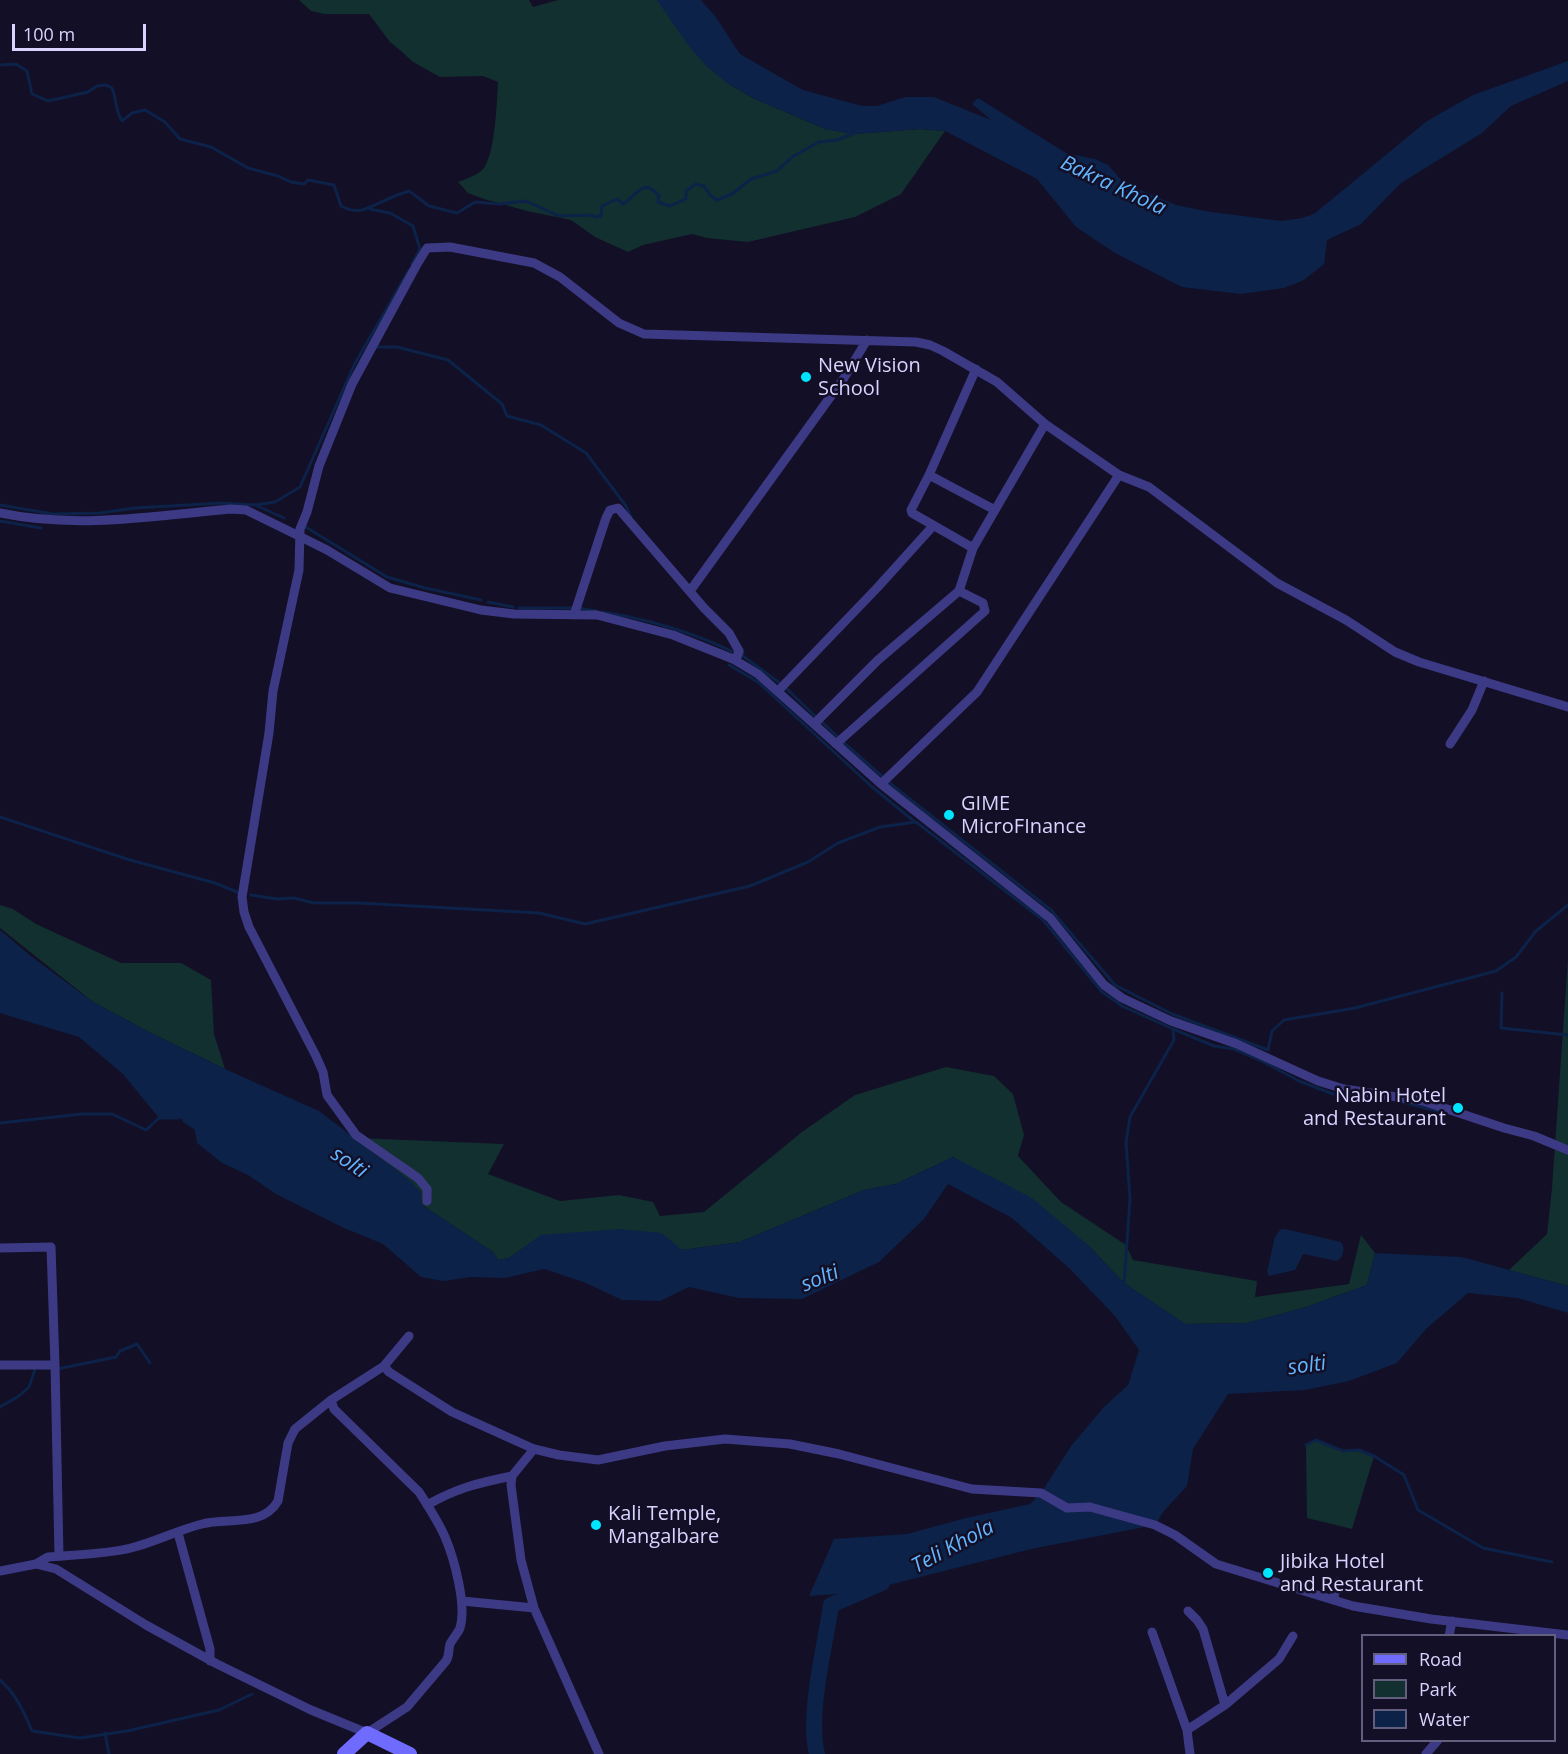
<!DOCTYPE html>
<html>
<head>
<meta charset="utf-8">
<style>
  body { margin:0 }
  #map { position:relative; width:1568px; height:1754px; overflow:hidden; background:#130f26; font-family:"Open Sans",sans-serif }
  canvas { display:block }
  .legend { position:absolute; left:1361px; top:1634px; width:195px; height:108px; box-sizing:border-box; background:#130f26; border:2px solid #625e7d; margin:0; padding:8px 10px; list-style:none; font-size:18px; color:#d9d4ff }
  .legend li { display:flex; align-items:center; gap:12px; height:30px }
  .legend b { width:30px; border:2px solid #625e7d }
  .scale { position:absolute; left:12px; top:24px; width:134px; height:27px; box-sizing:border-box; border:3px solid #d9d4ff; border-top:0; padding-left:8px; font-size:18px; line-height:21px; white-space:nowrap; color:#d9d4ff; -webkit-text-stroke:4px #130f26; paint-order:stroke }
</style>
</head>
<body>
<div id="map">
<canvas width="1568" height="1754"></canvas>
<ul class="legend">
<li><b style="height:8px;background:#6f6bff"></b>Road</li>
<li><b style="height:16px;background:#12302f"></b>Park</li>
<li><b style="height:16px;background:#0c2248"></b>Water</li>
</ul>
<div class="scale">100 m</div>
</div>
<script>
const ctx = document.querySelector('canvas').getContext('2d');
ctx.lineJoin = 'round';
function fillPath(path, color) { ctx.fillStyle = color; ctx.fill(path, 'evenodd'); }
function strokePath(path, color, width, dash) { ctx.strokeStyle = color; ctx.lineWidth = width; ctx.lineCap = dash ? 'butt' : 'round'; ctx.setLineDash(dash || []); ctx.stroke(path); }
function label(font, color, halo, rows, align = 'center') {
  ctx.font = font + ' "Open Sans",sans-serif'; ctx.lineWidth = 5; ctx.setLineDash([]); ctx.textBaseline = 'middle'; ctx.strokeStyle = halo; ctx.fillStyle = color; for (const [text, x, y, turn = 0] of rows) {
    ctx.save(); ctx.translate(x, y); ctx.rotate((+turn || 0) * Math.PI / 180); ctx.textAlign = isNaN(turn) ? turn : align; if (halo) ctx.strokeText(text, 0, 0); ctx.fillText(text, 0, 0); ctx.restore();
  }
}
const green = new Path2D(`
  M299,0H529L533,7L558,0H657L727,83L753,98L825,129L854,134L920,129L945,131L901,194L855,217L748,242L707,238L692,234L643,245L628,252L595,237L571,220L527,211L484,199L468,193L458,182C466,179 478,175 484,168C495,153 497,101 498,82L483,76L440,77L413,62L401,51L390,42L369,14H325L311,11Z
  M0,905L13,909L36,924L121,963H181L211,980L214,1034L225,1069L151,1033L93,1002L0,928Z
  M1568,958V1286L1509,1270L1547,1234L1552,1188Z
  M946,1067L994,1076L1013,1094L1024,1135L1018,1156L1061,1202L1126,1245L1133,1260L1257,1281L1255,1297L1349,1284L1361,1235L1375,1253L1367,1285L1303,1308L1247,1323L1185,1324L1124,1283L1088,1245L953,1157L896,1184L864,1190L740,1242L682,1250L542,1235L509,1258L498,1260L493,1252L422,1205L356,1138L504,1144L488,1174L560,1201L619,1195L653,1202L660,1216L704,1212L802,1132L855,1095Z
  M1316,1440L1343,1451L1359,1450L1374,1456L1352,1529L1307,1518L1306,1445Z`);
const water = new Path2D(`
  M657,0H701L715,16L740,54L803,90L862,106H877L905,97H934L991,120L972,104L978,98L1066,153L1095,159L1108,165L1124,183L1176,205L1211,212L1282,221L1302,218L1314,214L1427,121L1473,95L1568,61V81L1511,106L1482,133L1401,183L1361,224L1327,240L1324,264L1304,280L1284,288L1241,294L1182,287L1115,253L1076,227L1037,179L945,131L920,129L854,134L825,129L753,98L727,83L706,66L687,44Z
  M0,930L32,957L93,1002L151,1033L225,1069L319,1111L412,1182L421,1193L422,1205L493,1252L498,1260L509,1258L541,1235L620,1229L662,1233L682,1250L740,1242L864,1190L896,1184L953,1157L1032,1198L1088,1245L1124,1283L1186,1324L1247,1323L1303,1308L1367,1285L1375,1253L1462,1257L1568,1286V1313L1518,1298L1468,1293L1426,1329L1397,1363L1349,1381L1305,1390L1228,1394L1193,1449L1187,1486L1164,1511L1155,1525L1031,1549L861,1592L809,1596L834,1539L907,1534L966,1518L1030,1504L1041,1493L1071,1446L1103,1408L1128,1385L1139,1350L1115,1316L1069,1268L1012,1218L948,1184L924,1219L879,1262L802,1299L739,1298L689,1287L660,1301L622,1300L586,1283L544,1269L505,1278L471,1277L443,1281L421,1277L383,1244L344,1228L276,1194L248,1175L222,1163L197,1143L194,1126L177,1117L159,1118L123,1074L79,1037L0,1013Z
  M1285,1229L1341,1242C1346,1247 1343,1258 1337,1261L1303,1254L1295,1270L1269,1276L1267,1272L1275,1237L1280,1230Z`);
const stream = new Path2D(`
  M0,65L16,64L27,71L32,94L48,101L88,92L97,86L106,85L112,88C117,100 115,111 122,121L132,113L145,110L165,122L180,139L211,147L248,168L278,176L291,182L304,184L308,180L334,185L341,206C360,216 369,207 386,200C393,196 401,194 409,191L429,206L457,213L475,202L498,204L526,201L559,216L592,215L596,217L601,216L602,206L617,199L623,204C637,196 643,176 659,196L658,202L670,206L686,199V191L696,184L704,186L710,195L717,200L732,194L751,179L777,171L792,157L819,142L837,140L855,133
  M370,209L390,213L413,226L420,249L412,264
  M377,347H397L448,360L502,404L507,416L541,425L586,453L626,506L631,517
  M0,505L53,514L100,513L135,508L222,503L255,505L284,518
  M255,505L275,502L300,487L354,365L409,270
  M0,521L41,528
  M304,526L387,577L425,588L481,600
  M488,602L513,607
  M519,608H573
  M579,608L596,611
  M602,612C647,619 692,632 733,652
  M742,649L743,656L781,684
  M729,665L758,682L871,786L915,822
  M787,689L817,718
  M821,721L839,738
  M843,742L884,778
  M887,781L1051,910L1115,985L1172,1014L1268,1050L1272,1031L1284,1020L1355,1008L1496,971L1516,957L1536,931L1568,905
  M0,817L130,860L215,883L239,893
  M251,895L277,899L294,898L314,903H359L539,913L585,924L750,886L808,862L838,843L880,827L916,822L1043,920L1102,992L1122,1006L1173,1029L1174,1040L1130,1117L1126,1142L1130,1198L1124,1285
  M1502,993L1501,1028L1568,1035
  M1173,1029L1214,1046L1234,1049L1262,1061L1299,1081L1333,1094L1377,1098
  M1398,1101L1441,1112
  M184,1121L195,1128
  M0,1123L82,1114H112L146,1130L159,1118H178
  M57,1369L116,1357L120,1351L137,1344L150,1363
  M0,1407L19,1396L29,1387L35,1369
  M1306,1445L1316,1440L1343,1451L1359,1450L1374,1456L1404,1475L1418,1510L1483,1548L1552,1562
  M0,1680C16,1694 24,1712 32,1731L80,1738L127,1731L219,1710L252,1694
  M105,1733L109,1754`);
const river = new Path2D(`
  M817,1754C807,1714 825,1647 831,1605L882,1583`);
const street = new Path2D(`
  M929,475L995,510
  M0,513C75,529 155,516 230,509L246,510L299,536L327,550L390,588L481,610L514,614L597,615L673,635L733,659L758,674L881,784L1050,918L1104,985L1122,998L1171,1021L1237,1044L1318,1081L1344,1089L1423,1101L1504,1128L1534,1136L1568,1150
  M973,548L912,513L911,510L929,475L976,369
  M690,591L844,378L867,340
  M574,615L606,518L610,510L618,508L704,608L729,633L739,651L736,660
  M778,691L877,588L933,526
  M814,724L878,660L959,591L973,548L1045,424
  M836,744L985,611L983,603L959,591
  M1450,744L1472,710L1484,681
  M881,784L977,692L1119,475
  M427,1201V1189L418,1178L356,1135L327,1095L323,1072L316,1056L249,927L244,912L242,897L269,733L273,691L299,570L300,529L307,512L319,466L352,384L416,266L427,248L450,247L534,263L560,277L619,323L644,334L916,342L930,345L943,351L997,382L1045,424L1119,475L1149,487L1277,583L1346,620L1395,652L1419,662L1568,707
  M0,1248L51,1247L55,1365H0
  M55,1365L59,1556
  M384,1366L389,1372L452,1412L534,1449L559,1455L598,1460L665,1446L725,1439L790,1444L839,1454L972,1489L1041,1493L1067,1508L1090,1507L1155,1525L1175,1535L1216,1564L1353,1606L1431,1619L1568,1635
  M534,1449L512,1476L511,1485L521,1560L534,1608L599,1754
  M427,1505C457,1488 478,1483 512,1476
  M178,1533L210,1649V1661
  M36,1564L48,1557C73,1555 108,1554 131,1548C155,1542 178,1530 202,1524C228,1517 262,1528 278,1501L288,1443L295,1429L331,1400L384,1366L409,1336
  M0,1571L36,1564L56,1569L146,1625L217,1664L311,1710L367,1733L407,1707L446,1661C450,1655 448,1650 450,1644C453,1638 458,1633 460,1628C467,1605 454,1558 445,1537C438,1521 428,1506 419,1492L334,1409L331,1400
  M1333,1600L1338,1582
  M462,1601L534,1608
  M1188,1611L1197,1620L1203,1629L1225,1705
  M1152,1632L1187,1730
  M1449,1636L1452,1621
  M1190,1754L1187,1730L1225,1705L1279,1659L1293,1636
  M1426,1754L1438,1740`);
const secondary = new Path2D(`
  M344,1754L367,1733L410,1754`);
const markers = [
  [806,377,6,"#00e5ff"],
  [949,815,6,"#00e5ff"],
  [1458,1108,6,"#00e5ff"],
  [596,1525,6,"#00e5ff"],
  [1268,1573,6,"#00e5ff"]
];
const poiNames = [
  ["New Vision",818,366],
  ["School",818,389],
  ["GIME",961,804],
  ["MicroFInance",961,827],
  ["Nabin Hotel",1446,1096,"right"],
  ["and Restaurant",1446,1119,"right"],
  ["Kali Temple,",608,1514],
  ["Mangalbare",608,1537],
  ["Jibika Hotel",1280,1562],
  ["and Restaurant",1280,1585]
];
const waterNames = [
  ["Bakra Khola",1113,186,25],
  ["solti",349,1163,34],
  ["solti",820,1279,-22],
  ["solti",1307,1366,-8],
  ["Teli Khola",953,1547,-28]
];
fillPath(green, '#12302f');
fillPath(water, '#0c2248');
strokePath(stream, '#0c2248', 3);
strokePath(river, '#0c2248', 16);
strokePath(street, '#3d3a85', 9);
strokePath(secondary, '#6f6bff', 14);
for (const [x, y, r, color] of markers) { const dot = new Path2D(); dot.arc(x, y, r, 0, 2 * Math.PI); ctx.fillStyle = color; ctx.fill(dot); strokePath(dot, '#130f26', 2); }
label('20px', '#d9d4ff', '#130f26', poiNames, 'left');
label('italic 21px', '#62b6ff', '#130f26', waterNames);
</script>
</body>
</html>
